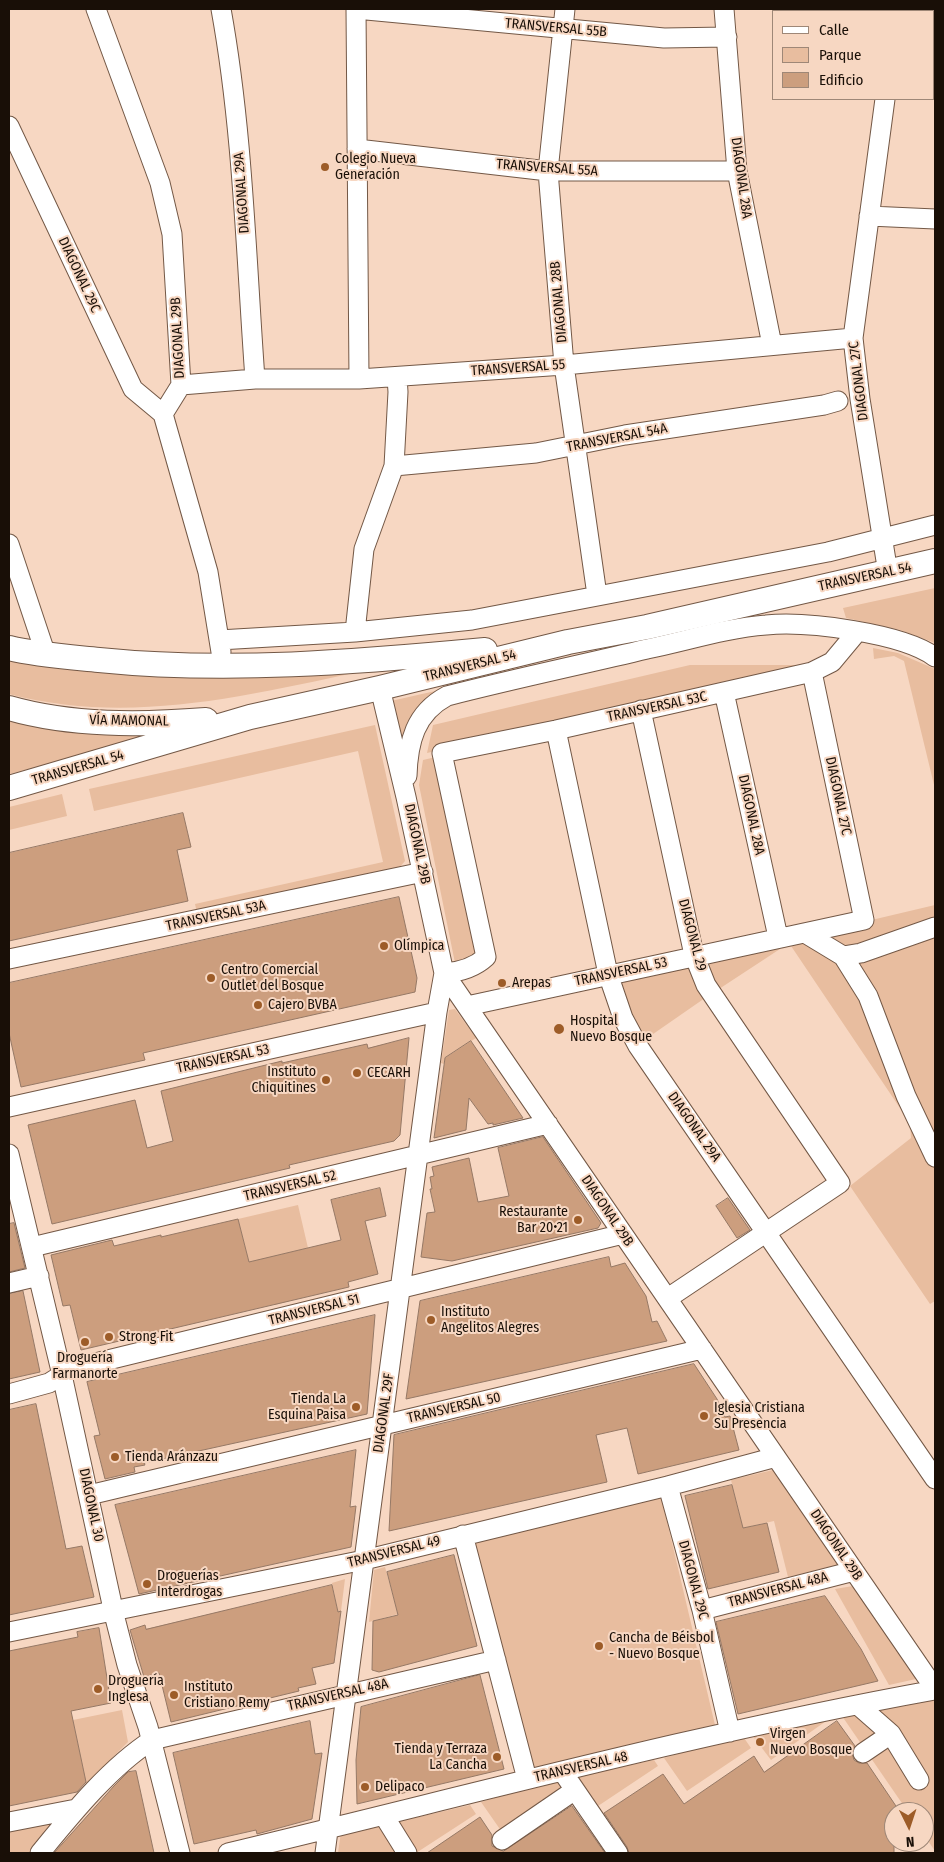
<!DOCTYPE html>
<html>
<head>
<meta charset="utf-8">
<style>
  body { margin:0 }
  #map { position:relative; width:944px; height:1862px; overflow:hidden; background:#f7d7c2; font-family:"Fira Sans Condensed",sans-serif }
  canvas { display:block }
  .frame { position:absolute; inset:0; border:10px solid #190f07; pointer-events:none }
  .legend { position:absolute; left:772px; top:10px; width:162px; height:90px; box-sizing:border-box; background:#f7d7c2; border:1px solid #9e8777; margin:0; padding:6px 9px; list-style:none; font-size:15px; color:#190f07 }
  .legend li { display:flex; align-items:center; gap:10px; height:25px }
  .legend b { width:25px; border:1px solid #9e8777 }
  .north { position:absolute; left:884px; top:1802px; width:50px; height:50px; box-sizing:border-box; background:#f7d7c2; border:1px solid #9e8777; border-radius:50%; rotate:176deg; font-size:14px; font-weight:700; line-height:20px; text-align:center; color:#190f07 }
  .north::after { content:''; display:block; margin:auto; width:18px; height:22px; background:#9d5c28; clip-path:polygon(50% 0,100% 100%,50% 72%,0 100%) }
</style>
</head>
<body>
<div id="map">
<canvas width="944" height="1862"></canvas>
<div class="frame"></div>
<ul class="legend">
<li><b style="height:6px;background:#fff"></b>Calle</li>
<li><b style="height:14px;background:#e8bd9f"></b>Parque</li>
<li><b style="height:14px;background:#cc9e7e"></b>Edificio</li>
</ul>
<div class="north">N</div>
</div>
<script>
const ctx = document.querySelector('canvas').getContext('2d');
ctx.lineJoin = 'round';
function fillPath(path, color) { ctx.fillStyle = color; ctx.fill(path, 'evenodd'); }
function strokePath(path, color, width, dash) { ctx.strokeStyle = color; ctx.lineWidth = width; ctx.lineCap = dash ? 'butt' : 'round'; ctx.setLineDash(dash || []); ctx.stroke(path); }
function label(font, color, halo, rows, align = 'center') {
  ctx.font = font + ' "Fira Sans Condensed",sans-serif'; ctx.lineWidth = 4; ctx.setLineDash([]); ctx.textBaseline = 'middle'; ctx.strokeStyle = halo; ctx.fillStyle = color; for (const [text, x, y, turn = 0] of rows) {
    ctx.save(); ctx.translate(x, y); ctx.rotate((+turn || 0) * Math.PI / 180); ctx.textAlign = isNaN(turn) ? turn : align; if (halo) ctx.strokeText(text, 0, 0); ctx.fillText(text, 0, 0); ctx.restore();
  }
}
const green = new Path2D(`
  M935,588V643L900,630L846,618L843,608Z
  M873,648L898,653L935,669V789L904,661L894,656L874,659Z
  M9,656L358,672C242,697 126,725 9,694Z
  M690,665H803L427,753L433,725Z
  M453,687L435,696L406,771L391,701Z
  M9,721C59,732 109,735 160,736L9,774Z
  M375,725L405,861L399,868L197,913L195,904L383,862L358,751L94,811L89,789Z
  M436,757L478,959L455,963L419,785L423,760Z
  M62,794L67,816L9,830V807Z
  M935,905V1301L930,1304L850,1186L911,1138L910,1123L787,940Z
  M769,944L780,949L719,989L711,982L705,959Z
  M689,964L705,998L643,1041L618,984Z
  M455,1009L476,1038L445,1058L444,1064L441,1063L449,1010Z
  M298,1205L308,1248L279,1255L290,1301L275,1305L264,1259L249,1262L238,1219Z
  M777,1469L841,1564L788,1577L774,1521L743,1528L731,1480Z
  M661,1496L715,1725L528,1769L473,1541Z
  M385,1567L398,1614L369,1622L374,1570Z
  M345,1579L341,1611L338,1612L332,1583Z
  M853,1586L916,1679L889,1685L835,1589Z
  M930,1696L935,1703V1851L924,1835V1812H908L842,1716Z
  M122,1710L128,1742L86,1784L73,1720Z
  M829,1719L771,1760L752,1735Z
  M742,1735L751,1748L687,1791L664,1758Z
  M654,1760L658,1766L595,1808L573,1777Z
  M559,1778L568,1791L504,1835L481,1802Z
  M470,1805L476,1814L416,1853H413L393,1823Z
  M59,1821L33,1853H9V1831Z
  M382,1826L400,1853H338L341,1832Z`);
const building = new Path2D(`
  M183,813L191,847L177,850L188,901L9,941V853Z
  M399,897L417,978L415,992L143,1053L145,1060L21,1087L9,1033V983Z
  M409,1038L400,1135L394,1141L289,1165L290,1168L52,1224L28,1125L135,1100L147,1148L173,1141L161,1091L282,1061V1063L367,1044L368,1048Z
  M471,1041L523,1118L493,1125V1123L488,1124L469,1098L466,1130L434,1138L445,1058Z
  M543,1137L601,1223L598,1228L452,1261L421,1257L427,1213L435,1212L430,1189H432L430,1177L434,1176L432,1167L469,1158L478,1202L509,1196L498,1148Z
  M380,1188L386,1216L365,1221L378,1274L348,1282L349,1287L81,1350L70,1305L63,1306L51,1255L112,1240L114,1246L161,1235V1237L238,1219L249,1262L341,1240L331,1200Z
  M728,1198L750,1230L737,1238L716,1206Z
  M14,1223L25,1268L9,1272V1224Z
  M609,1257L611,1267L625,1263L630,1271L646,1296L652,1322L657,1321L667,1341L406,1399L420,1301Z
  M23,1291L40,1372L9,1379V1294Z
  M375,1315L367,1414L144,1463L145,1465L134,1467L135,1472L105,1479L94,1436L100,1435L87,1382Z
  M694,1364L717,1399L725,1417L730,1416L739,1450L638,1474L627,1428L596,1435L607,1482L389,1531L394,1435Z
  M36,1404L66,1549L82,1546L94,1597L9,1615V1410Z
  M356,1450L350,1507L356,1506L351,1547L139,1594L115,1505Z
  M732,1485L743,1528L767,1523L779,1572L708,1589L685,1496Z
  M454,1555L477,1646L379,1672L372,1670L373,1621L398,1615L387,1572Z
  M332,1585L338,1612L341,1611L334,1663L312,1668L316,1684L298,1688L299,1691L171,1722L159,1673L144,1677L130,1630L145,1625L146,1629Z
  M825,1596L861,1649L878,1681L738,1714L716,1622Z
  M99,1628L111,1703L71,1711L86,1782L77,1792L9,1806V1651L78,1637L77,1632Z
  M480,1675L504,1769L357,1804L356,1760L361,1707Z
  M310,1721L315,1754L322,1753L312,1819L257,1834L256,1830L194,1844L173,1753Z
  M837,1721L855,1746L852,1753L854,1760L859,1763H867L900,1812H894V1853H629L627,1847L604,1813L663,1774L684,1804L754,1756L764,1772Z
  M136,1771L154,1853H54L114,1786L128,1772Z
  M572,1806L605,1853H427L480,1817L492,1835V1846L503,1851Z`);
const minor = new Path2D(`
  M96,9L160,183L172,234L181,385L163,414L208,572L221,652
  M221,9C243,130 246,256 255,379
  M356,9L664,38L727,37
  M356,9L359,379
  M565,9L548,171L564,365L597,595
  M724,9L737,171L772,345
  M896,11L897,9
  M933,47L935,48
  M885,99L853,338L860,399L888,573
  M9,126L133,389L163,414
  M357,149L548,171H737
  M869,216L935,219
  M181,385L255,379H359L564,365L853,338
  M394,466L536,453L625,435L824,405L838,401
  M9,544L46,655
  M355,632L364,549L394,466L398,392L397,377
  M219,640L355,632L472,620L828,552L935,525
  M380,688L406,797L444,973L935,1689
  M724,692L778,937
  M641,710L694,955L706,985L840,1183L668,1298
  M556,730L608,974L623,1018L638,1046L935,1479
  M407,776C408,742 415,713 447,696C513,679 580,665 647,649C686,641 726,628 766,625C807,621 902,633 935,657
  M805,933L843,956L868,996L906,1096L935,1157
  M843,956L861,953L935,927
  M9,959L423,872
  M444,973C461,972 474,968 486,957L442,753L556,730L812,672L832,662L857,632
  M467,1006L864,920L812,672
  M9,1107L437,1012
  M9,1154L62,1375L115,1618L127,1665L148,1727L180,1853
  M32,1247L548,1124
  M9,1283L39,1276
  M9,1394L49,1383L71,1369L623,1234
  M668,1486L702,1610L730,1732
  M89,1495L702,1349
  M463,1535L527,1779
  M702,1610L854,1571
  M9,1632L364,1560L668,1486L776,1457
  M858,1705L891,1734L919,1780
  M863,1753L891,1734
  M562,1771L618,1853
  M384,1816L407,1853
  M9,1822L76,1809
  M502,1840L575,1790
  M40,1853C72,1814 109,1768 152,1740L496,1660
  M228,1853C463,1797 697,1733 935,1690
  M325,1853L437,1012L444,973`);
const major = new Path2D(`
  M9,648C38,655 69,657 99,660C227,673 357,662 485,650
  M9,708C72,726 141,725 206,720
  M9,788L250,717L380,688L568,642L647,627L935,561`);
const markers = [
  [325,167,5,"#9d5c28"],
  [384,946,5,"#9d5c28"],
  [211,978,5,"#9d5c28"],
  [502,983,5,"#9d5c28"],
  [258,1005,5,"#9d5c28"],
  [559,1029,6,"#9d5c28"],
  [357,1073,5,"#9d5c28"],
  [326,1080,5,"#9d5c28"],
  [578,1220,5,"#9d5c28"],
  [431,1320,5,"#9d5c28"],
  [109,1337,5,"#9d5c28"],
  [85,1342,5,"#9d5c28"],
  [356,1407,5,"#9d5c28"],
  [704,1416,5,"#9d5c28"],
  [115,1457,5,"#9d5c28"],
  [147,1584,5,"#9d5c28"],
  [599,1646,5,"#9d5c28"],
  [98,1689,5,"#9d5c28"],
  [174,1695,5,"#9d5c28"],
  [760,1742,5,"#9d5c28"],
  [497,1757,5,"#9d5c28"],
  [365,1787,5,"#9d5c28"]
];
const streetNames = [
  ["TRANSVERSAL 55B",556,28,5],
  ["TRANSVERSAL 55A",547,168,4],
  ["DIAGONAL 28A",741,178,82],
  ["DIAGONAL 29A",242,193,-94],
  ["DIAGONAL 29C",79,275,65],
  ["DIAGONAL 28B",559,302,-95],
  ["DIAGONAL 29B",178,338,-93],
  ["TRANSVERSAL 55",518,368,-4],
  ["DIAGONAL 27C",859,381,-97],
  ["TRANSVERSAL 54A",617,438,-11],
  ["TRANSVERSAL 54",865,577,-12],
  ["TRANSVERSAL 54",470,666,-14],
  ["TRANSVERSAL 53C",657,707,-12],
  ["VÍA MAMONAL",129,721,1],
  ["TRANSVERSAL 54",78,768,-16],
  ["DIAGONAL 27C",838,796,78],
  ["DIAGONAL 28A",751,815,78],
  ["DIAGONAL 29B",417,844,78],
  ["TRANSVERSAL 53A",216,916,-12],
  ["DIAGONAL 29",692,935,75],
  ["TRANSVERSAL 53",621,972,-12],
  ["TRANSVERSAL 53",223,1059,-12],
  ["DIAGONAL 29A",694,1127,55],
  ["TRANSVERSAL 52",290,1186,-13],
  ["DIAGONAL 29B",607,1211,56],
  ["TRANSVERSAL 51",314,1310,-14],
  ["TRANSVERSAL 50",454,1408,-13],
  ["DIAGONAL 29F",384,1413,-82],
  ["DIAGONAL 30",91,1505,78],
  ["DIAGONAL 29B",836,1545,56],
  ["TRANSVERSAL 49",394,1552,-14],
  ["DIAGONAL 29C",693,1580,75],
  ["TRANSVERSAL 48A",778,1590,-15],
  ["TRANSVERSAL 48A",338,1695,-13],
  ["TRANSVERSAL 48",581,1767,-13]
];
const poiNames = [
  ["Colegio Nueva",335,159],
  ["Generación",335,175],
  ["Olímpica",394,946],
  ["Centro Comercial",221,970],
  ["Outlet del Bosque",221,986],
  ["Arepas",512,983],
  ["Cajero BVBA",268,1005],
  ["Hospital",570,1021],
  ["Nuevo Bosque",570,1037],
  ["Instituto",316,1072,"right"],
  ["Chiquitines",316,1088,"right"],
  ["CECARH",367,1073],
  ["Restaurante",568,1212,"right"],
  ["Bar 20•21",568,1228,"right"],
  ["Instituto",441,1312],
  ["Angelitos Alegres",441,1328],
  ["Strong Fit",119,1337],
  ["Droguería",85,1358,"center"],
  ["Farmanorte",85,1374,"center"],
  ["Tienda La",346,1399,"right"],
  ["Esquina Paisa",346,1415,"right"],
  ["Iglesia Cristiana",714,1408],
  ["Su Presencia",714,1424],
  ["Tienda Aránzazu",125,1457],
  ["Droguerías",157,1576],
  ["Interdrogas",157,1592],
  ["Cancha de Béisbol",609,1638],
  ["- Nuevo Bosque",609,1654],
  ["Droguería",108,1681],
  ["Inglesa",108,1697],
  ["Instituto",184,1687],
  ["Cristiano Remy",184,1703],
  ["Virgen",770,1734],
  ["Nuevo Bosque",770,1750],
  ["Tienda y Terraza",487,1749,"right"],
  ["La Cancha",487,1765,"right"],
  ["Delipaco",375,1787]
];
fillPath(green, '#e8bd9f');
fillPath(building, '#cc9e7e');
strokePath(building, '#957865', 1);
strokePath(minor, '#735846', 21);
strokePath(major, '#735846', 26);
strokePath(minor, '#fff', 19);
strokePath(major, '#fff', 24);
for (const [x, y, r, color] of markers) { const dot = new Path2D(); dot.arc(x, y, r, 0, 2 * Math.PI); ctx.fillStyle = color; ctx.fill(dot); strokePath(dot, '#f7d7c2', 2); }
label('14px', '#190f07', '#f7d7c2', streetNames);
label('14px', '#190f07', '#f7d7c2', poiNames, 'left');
</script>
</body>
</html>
